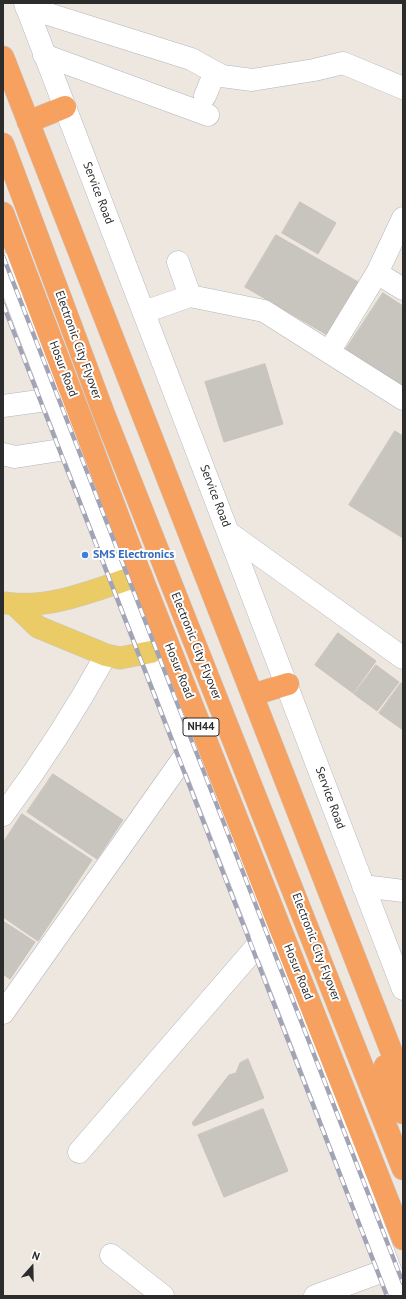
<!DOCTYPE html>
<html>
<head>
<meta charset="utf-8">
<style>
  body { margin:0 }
  #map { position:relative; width:406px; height:1299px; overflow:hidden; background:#ede7df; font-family:"PT Sans",sans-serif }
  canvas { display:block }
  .frame { position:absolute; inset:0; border:4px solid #2c2c2c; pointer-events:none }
  .north { position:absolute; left:12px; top:1247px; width:40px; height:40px; -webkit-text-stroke:3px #fff; paint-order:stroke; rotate:20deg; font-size:11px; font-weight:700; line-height:16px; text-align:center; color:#2c2c2c }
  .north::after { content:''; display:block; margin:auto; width:14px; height:18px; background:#2c2c2c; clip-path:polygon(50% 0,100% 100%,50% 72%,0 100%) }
</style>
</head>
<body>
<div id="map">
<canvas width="406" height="1299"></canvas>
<div class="frame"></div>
<div class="north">N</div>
</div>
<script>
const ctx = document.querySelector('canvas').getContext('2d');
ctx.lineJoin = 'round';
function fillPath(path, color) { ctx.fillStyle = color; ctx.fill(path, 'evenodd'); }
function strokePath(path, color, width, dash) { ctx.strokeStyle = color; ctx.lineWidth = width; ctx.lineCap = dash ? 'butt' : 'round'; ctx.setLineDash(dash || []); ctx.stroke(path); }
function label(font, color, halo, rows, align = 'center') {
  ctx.font = font + ' "PT Sans",sans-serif'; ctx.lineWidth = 4; ctx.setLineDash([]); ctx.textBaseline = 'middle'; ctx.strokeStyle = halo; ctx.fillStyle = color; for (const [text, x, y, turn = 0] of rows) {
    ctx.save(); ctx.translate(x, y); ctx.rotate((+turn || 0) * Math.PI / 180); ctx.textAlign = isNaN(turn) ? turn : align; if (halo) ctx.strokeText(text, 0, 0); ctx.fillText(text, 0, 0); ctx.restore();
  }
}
const building = new Path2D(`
  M300,202L336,223L318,254L282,233Z
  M276,235L360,283L329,336L245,287Z
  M383,293L403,306V387L346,349Z
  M265,364L283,424L224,442L205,382Z
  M395,431L403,436V538L349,505Z
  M338,633L376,661L353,693L315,665Z
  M376,665L399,682L377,711L354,694Z
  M401,683L403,685V730L379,713Z
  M53,774L123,820L97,859L27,812Z
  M22,814L92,860L38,941L3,917V843Z
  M3,921L35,942L10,979L3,974Z
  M248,1059L264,1098L194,1126L192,1123L229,1075L236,1073L240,1063Z
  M263,1109L288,1171L224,1197L198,1135Z`);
const minor = new Path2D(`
  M25,3L403,989
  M26,7L191,59L222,76L252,80L314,70L343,63L403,88
  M44,55L208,115
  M205,96L215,72
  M178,262L190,296
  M3,264C133,609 271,951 400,1296
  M377,273L403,289
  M144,312L190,296L264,311L403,399
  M329,352L377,273L403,218
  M3,406L54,399
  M3,454L15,457L73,448
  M229,533L403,658
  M3,815C41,764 75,711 106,655
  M363,886L403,891
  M3,1013L189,750
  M79,1152L263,939
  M111,1255L163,1296
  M315,1296L389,1269`);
const major = new Path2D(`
  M6,603C52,610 98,588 141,575
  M14,604L38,627L106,655L120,658L151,652`);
const highway = new Path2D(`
  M3,57L403,1081
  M28,122L65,107
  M3,144L104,414L403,1169
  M3,213L136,563L403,1239
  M252,695L288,684
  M385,1066L403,1113`);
const rail = new Path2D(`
  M3,256L403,1283
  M3,304L387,1296`);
const markers = [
  [85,555,4,"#3f7fe0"]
];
const shields = [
  [201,727,36]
];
const shieldNames = [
  ["NH44",201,727]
];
const streetNames = [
  ["Service Road",98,193,69],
  ["Electronic City Flyover",78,345,70],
  ["Hosur Road",63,369,69],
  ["Service Road",215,496,69],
  ["Electronic City Flyover",196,646,68],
  ["Hosur Road",179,671,68],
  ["Service Road",330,798,70],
  ["Electronic City Flyover",316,947,69],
  ["Hosur Road",298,972,68]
];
const shopNames = [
  ["SMS Electronics",93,555]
];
fillPath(building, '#c8c4be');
strokePath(building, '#c8c3b8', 1);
strokePath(minor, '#b2b5be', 23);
strokePath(major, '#c8c8c8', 23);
strokePath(highway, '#c8c8c8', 23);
strokePath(minor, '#fff', 22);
strokePath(major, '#eacb66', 22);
strokePath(highway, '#f7a160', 22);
strokePath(rail, '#a2a4b5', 4.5);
strokePath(rail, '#fff', 3, [9]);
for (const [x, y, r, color] of markers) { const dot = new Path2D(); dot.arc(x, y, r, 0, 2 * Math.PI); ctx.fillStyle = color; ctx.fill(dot); strokePath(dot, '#fff', 1.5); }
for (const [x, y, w] of shields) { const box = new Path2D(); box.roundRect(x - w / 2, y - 9, w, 18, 3); ctx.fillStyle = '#fff'; ctx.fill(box); strokePath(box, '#2c2c2c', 1); }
label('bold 11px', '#2c2c2c', null, shieldNames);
label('12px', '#2c2c2c', '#fff', streetNames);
label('bold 12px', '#366cbe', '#fff', shopNames, 'left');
</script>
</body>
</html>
